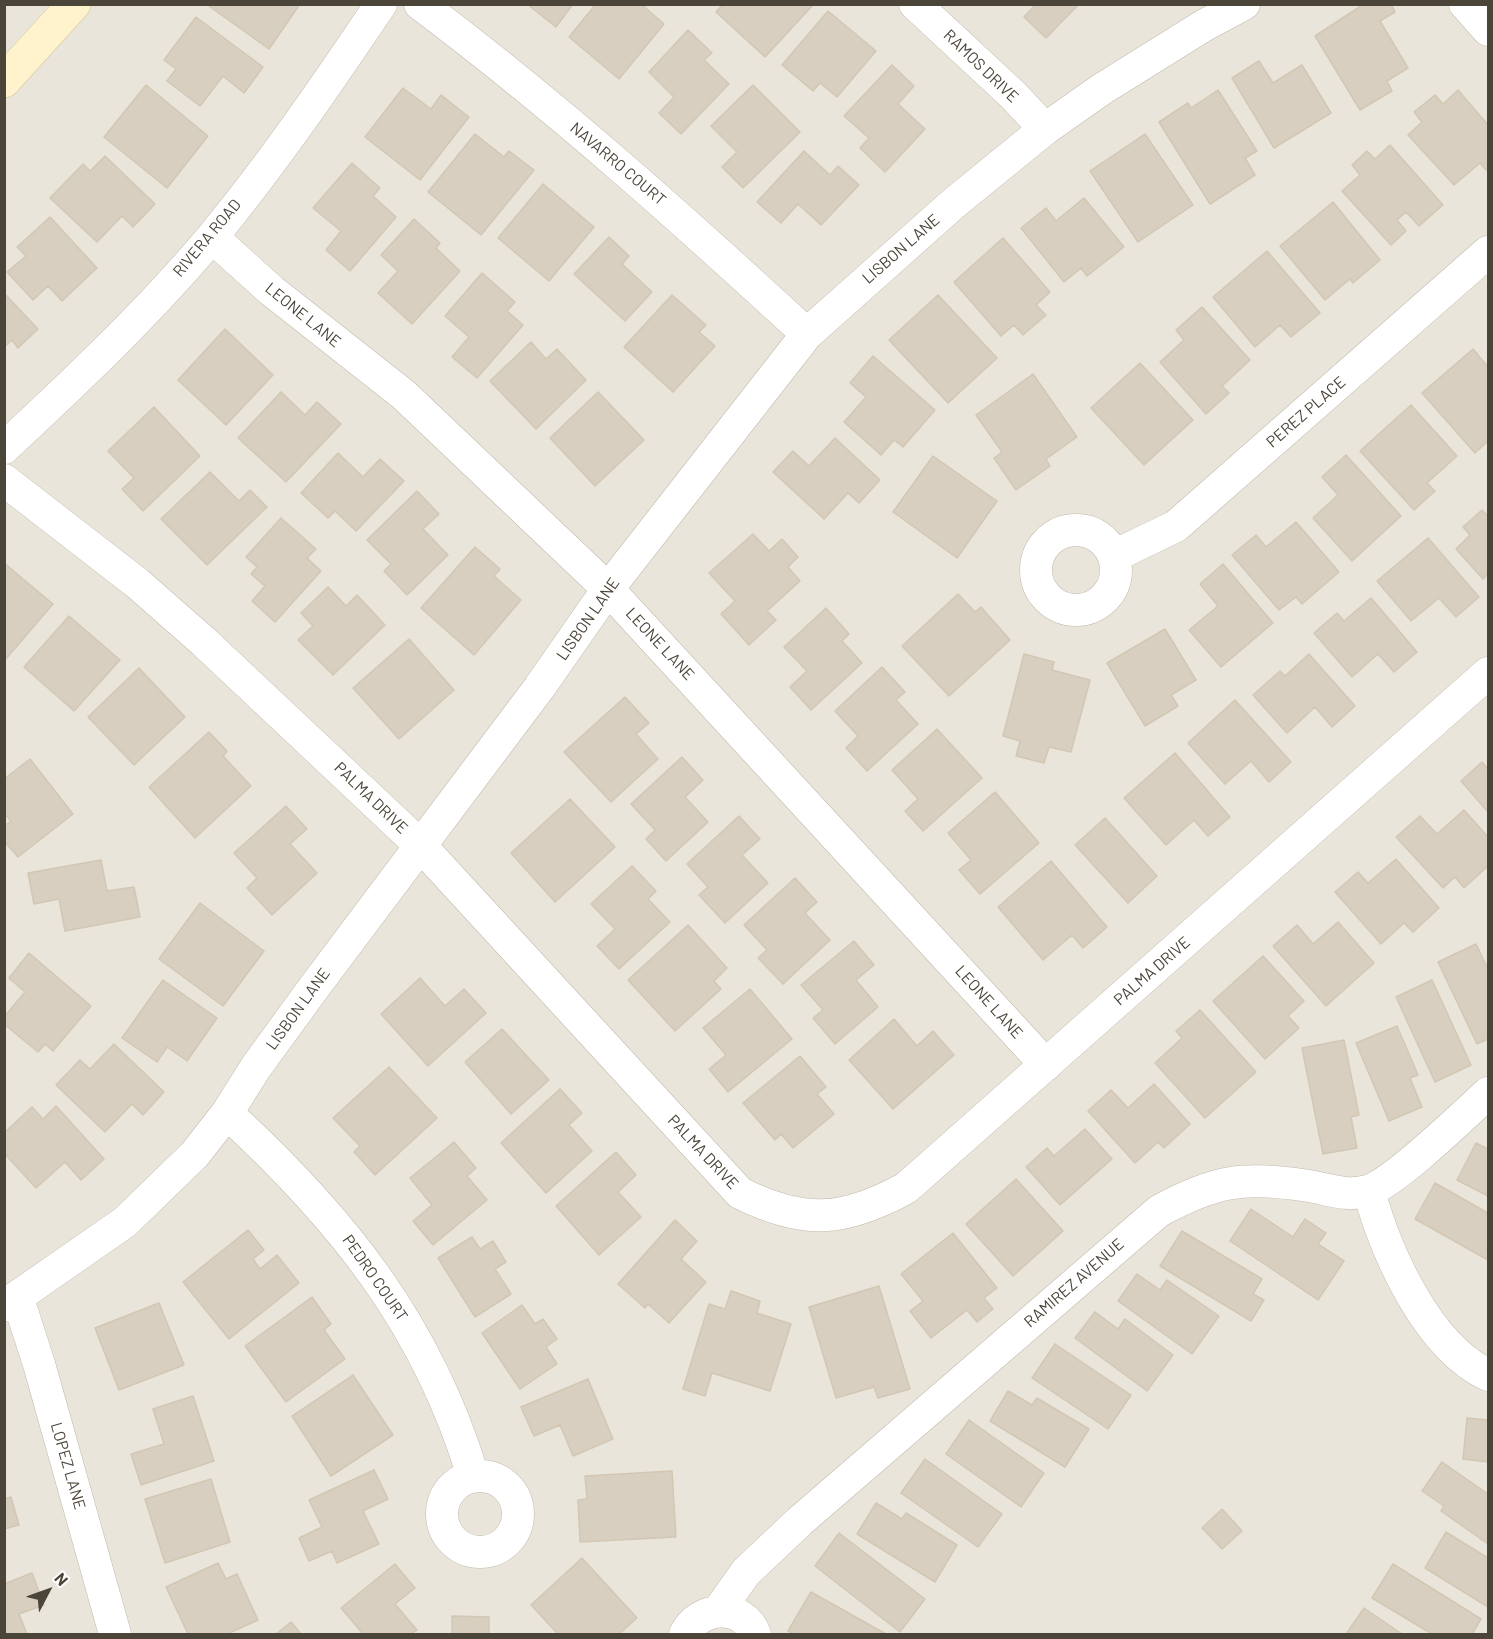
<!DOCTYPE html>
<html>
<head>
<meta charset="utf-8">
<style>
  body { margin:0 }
  #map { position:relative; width:1493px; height:1639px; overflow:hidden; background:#f6f3ec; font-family:Barlow,sans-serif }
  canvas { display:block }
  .frame { position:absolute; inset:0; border:6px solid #4b4439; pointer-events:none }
  .north { position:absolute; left:18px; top:1561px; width:60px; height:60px; -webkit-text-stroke:4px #fff; paint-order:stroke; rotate:49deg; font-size:16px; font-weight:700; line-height:24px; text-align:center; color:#4b4439 }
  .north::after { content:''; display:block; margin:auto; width:21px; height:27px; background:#4b4439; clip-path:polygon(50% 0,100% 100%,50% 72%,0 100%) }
</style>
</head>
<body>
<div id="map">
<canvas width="1493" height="1639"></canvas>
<div class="frame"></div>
<div class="north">N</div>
</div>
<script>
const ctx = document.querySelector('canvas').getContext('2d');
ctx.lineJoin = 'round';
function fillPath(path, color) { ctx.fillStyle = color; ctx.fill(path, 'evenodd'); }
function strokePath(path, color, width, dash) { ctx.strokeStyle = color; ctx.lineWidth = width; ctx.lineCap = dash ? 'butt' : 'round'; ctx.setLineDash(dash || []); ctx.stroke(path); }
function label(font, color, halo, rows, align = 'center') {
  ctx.font = font + ' Barlow,sans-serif'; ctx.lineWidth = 4.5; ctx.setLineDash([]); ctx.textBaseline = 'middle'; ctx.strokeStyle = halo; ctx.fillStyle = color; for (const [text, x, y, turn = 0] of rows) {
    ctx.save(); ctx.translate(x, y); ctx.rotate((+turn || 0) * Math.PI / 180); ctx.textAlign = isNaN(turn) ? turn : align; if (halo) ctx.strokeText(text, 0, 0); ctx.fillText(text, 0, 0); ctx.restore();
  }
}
const residential = new Path2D(`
  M5,5H1488V1634H5Z`);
const building = new Path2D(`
  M206,4H300L269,49Z
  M527,4H573L556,27Z
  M596,4H641L664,24L619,79L569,37Z
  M723,4H814L765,57L716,12Z
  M1036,4H1079L1046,38L1024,17Z
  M1364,4H1391L1395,12L1380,21L1408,68L1387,81L1392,91L1360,110L1315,36Z
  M828,11L876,51L837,97L820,83L813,91L782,65Z
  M196,17L263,67L244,93L223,76L200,106L167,81L176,69L164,60Z
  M688,30L712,53L704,60L729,84L681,134L659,113L674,97L649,72Z
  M1259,61L1273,83L1302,65L1331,113L1274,148L1232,78Z
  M892,65L914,86L898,104L925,129L885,172L860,148L869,138L844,116Z
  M146,85L208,136L167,188L104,137Z
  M753,85L800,132L743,188L722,167L737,152L711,126Z
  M403,88L431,109L441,95L469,117L420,180L365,137Z
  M1218,90L1257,151L1245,158L1255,175L1210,204L1159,122L1188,103L1191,108Z
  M1458,90L1488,125V168L1486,170L1480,163L1454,185L1408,135L1422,122L1414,112L1435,95L1443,104Z
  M475,134L504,157L509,151L534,170L481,235L428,192Z
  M1145,134L1193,205L1138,242L1090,171Z
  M1390,145L1443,205L1419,226L1406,212L1397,220L1406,231L1391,245L1342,191L1360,175L1352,165L1367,151L1375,159Z
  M804,151L830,175L838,166L859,185L821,225L798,204L781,223L757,202Z
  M105,156L155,204L133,227L122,216L97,242L50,198L83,164L90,171Z
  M352,163L380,188L373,196L396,217L350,271L326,250L341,231L313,208Z
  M543,184L594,227L549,281L498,238Z
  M1084,198L1124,247L1087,276L1081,268L1064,282L1021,228L1046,208L1056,221Z
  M1333,202L1380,260L1353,283L1350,279L1325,300L1280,246Z
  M50,217L97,268L62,301L48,286L33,300L7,272L26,256L17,247Z
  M414,219L440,243L436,248L460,271L412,324L378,293L398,271L381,255Z
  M609,237L629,256L622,264L652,292L625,321L574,274Z
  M1003,238L1050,292L1036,305L1046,315L1023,335L1014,325L1001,336L954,282Z
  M1267,251L1320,313L1291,337L1280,325L1255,347L1213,297Z
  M482,273L515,302L507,311L523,325L477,378L452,357L469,337L445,316Z
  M4,293L38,329L18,348L12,340L4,347Z
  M672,295L706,325L699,332L715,346L673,392L624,347Z
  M938,295L997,358L948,403L889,340Z
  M1202,307L1250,360L1222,386L1229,393L1206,414L1160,362L1184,340L1176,330Z
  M225,329L273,375L226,425L178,380Z
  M531,342L546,359L557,349L586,380L536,429L490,381Z
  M1473,349L1488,367V441L1475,453L1422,393Z
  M873,356L935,410L903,447L894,440L881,455L844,422L866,397L850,383Z
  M1140,363L1193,420L1144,465L1091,408Z
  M1033,374L1077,437L1046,459L1050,466L1016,490L994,458L1002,452L976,415Z
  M281,392L305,415L317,402L341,424L286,482L238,438Z
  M598,392L644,440L595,486L550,438Z
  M1411,405L1457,456L1427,483L1435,491L1414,510L1360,451Z
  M154,407L200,456L143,511L122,489L134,478L108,451Z
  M835,438L880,480L859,503L848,493L824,519L773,472L793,451L809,466Z
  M338,453L363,477L380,459L404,481L356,531L335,511L328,518L301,493Z
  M1346,455L1401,516L1352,561L1313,518L1338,495L1322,477Z
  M933,456L997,501L957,558L893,512Z
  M210,472L239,501L250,490L267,507L207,565L161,519Z
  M417,491L439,514L423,529L448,555L407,595L384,571L391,564L367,540Z
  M1482,510L1488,516V574L1483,579L1456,549L1470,535L1463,527Z
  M281,518L316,549L307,558L321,571L275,622L252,601L265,586L251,574L257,567L246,557Z
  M1296,522L1339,572L1302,604L1296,597L1279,610L1232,555L1256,535L1266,547Z
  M753,534L769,551L782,539L798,557L788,567L800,581L767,611L776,620L749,645L721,614L735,601L709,573Z
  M1428,538L1479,597L1456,617L1439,598L1411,621L1377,581Z
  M475,547L500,569L494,576L521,600L474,655L421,608Z
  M4,563L53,604L5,660L4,659Z
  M1223,564L1273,623L1221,667L1189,630L1218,606L1200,584Z
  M328,587L346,606L357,595L385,625L333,675L298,640L313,626L301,613Z
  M958,594L975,612L981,607L1010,640L949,696L902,646Z
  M1371,598L1417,652L1394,672L1378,654L1352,677L1314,633L1337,613L1344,621Z
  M826,608L849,634L842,641L862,663L811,710L790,687L807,671L784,647Z
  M69,616L120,660L74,711L24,667Z
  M1165,629L1196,680L1171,695L1178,706L1145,726L1107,663Z
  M409,639L454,690L399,739L353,688Z
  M1024,654L1054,662L1052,670L1090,680L1071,752L1049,747L1044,763L1016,756L1020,741L1003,736Z
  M1309,654L1355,706L1332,727L1315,707L1287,733L1253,695L1280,671L1285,676Z
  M882,667L905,692L896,700L918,724L867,771L846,748L858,736L835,711Z
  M139,668L185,717L134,765L88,717Z
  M625,697L649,723L636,734L658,759L611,802L564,752Z
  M1235,700L1291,762L1269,782L1251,761L1225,784L1188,743Z
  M937,729L982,778L923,831L905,811L918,799L892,770Z
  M209,732L227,751L223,756L251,786L195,838L149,787Z
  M1175,753L1230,817L1208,836L1194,820L1166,845L1124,798Z
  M682,757L703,780L685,797L708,822L666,861L646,839L655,830L631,804Z
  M30,759L73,814L18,857L4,841V826L11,821L4,813V779Z
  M1482,762L1488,769V812L1461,781Z
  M995,792L1039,843L980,894L959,870L971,860L948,833Z
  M570,799L615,847L555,902L511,853Z
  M286,806L307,829L290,844L317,873L272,915L247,888L257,878L234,853Z
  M1464,810L1488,837V866L1464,888L1455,877L1443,888L1396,837L1420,816L1437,834Z
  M739,816L760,839L742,855L768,883L725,923L699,895L708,887L687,864Z
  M1105,818L1157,876L1128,903L1075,845Z
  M1396,859L1439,908L1413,932L1404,923L1381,944L1335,892L1358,872L1368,883Z
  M101,860L107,891L134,887L140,917L65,931L59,899L34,904L28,873Z
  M1051,861L1107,927L1083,948L1072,935L1043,960L998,907Z
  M632,866L656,891L648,899L670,922L619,969L597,946L615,929L591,904Z
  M795,878L817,902L805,913L830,940L783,984L758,958L767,950L744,925Z
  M200,903L264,951L223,1006L159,959Z
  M1338,922L1374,963L1326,1006L1273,946L1297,925L1313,944Z
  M688,925L727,968L714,981L721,989L675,1031L628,980Z
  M854,941L874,965L856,980L878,1007L835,1044L813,1018L823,1010L801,985Z
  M1476,944L1488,969V1039L1477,1044L1438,962Z
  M29,953L91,1006L53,1051L45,1044L38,1052L4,1024V1017L25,992L9,978Z
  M1263,956L1304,1001L1288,1016L1299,1028L1265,1059L1213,1001Z
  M420,978L445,1006L464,989L486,1013L428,1066L381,1014Z
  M163,980L217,1018L187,1061L167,1047L157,1062L122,1038Z
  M1432,980L1471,1065L1435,1082L1396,997Z
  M750,989L792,1039L728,1092L709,1069L726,1055L703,1028Z
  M1200,1010L1256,1072L1205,1118L1155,1063L1182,1038L1176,1031Z
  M894,1019L917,1046L933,1031L954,1055L893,1109L849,1060Z
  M1397,1026L1418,1075L1410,1078L1422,1107L1389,1121L1356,1043Z
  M502,1029L549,1080L511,1114L465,1062Z
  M1344,1040L1359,1115L1351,1117L1357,1148L1323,1154L1302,1048Z
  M114,1044L164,1092L143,1115L132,1104L105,1132L56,1085L80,1060L90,1069Z
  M800,1056L826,1087L817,1094L834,1114L793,1148L781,1134L775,1140L743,1103Z
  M389,1067L437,1118L375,1175L354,1152L360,1146L333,1118Z
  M1154,1084L1190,1124L1164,1148L1158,1142L1135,1163L1088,1111L1111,1090L1128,1108Z
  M560,1089L582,1113L569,1125L592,1151L546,1193L501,1143Z
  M56,1106L104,1159L81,1180L65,1162L36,1188L4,1153V1133L32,1107L43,1119Z
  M1085,1129L1112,1159L1060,1205L1026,1167L1047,1148L1054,1156Z
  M454,1142L476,1168L467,1176L487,1200L433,1245L413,1221L432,1205L410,1178Z
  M1476,1143L1488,1149V1196L1457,1180Z
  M616,1152L636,1175L618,1192L641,1217L599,1255L556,1206Z
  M1016,1179L1063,1231L1013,1276L966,1224Z
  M1435,1183L1488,1213V1260L1415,1219Z
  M1251,1209L1293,1237L1305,1219L1326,1233L1318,1244L1344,1261L1318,1300L1230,1241Z
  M675,1220L697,1241L681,1259L706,1282L669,1323L648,1304L645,1308L618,1284Z
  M248,1230L264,1250L253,1259L260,1269L277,1255L299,1283L229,1339L183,1282Z
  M1182,1231L1262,1279L1253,1294L1264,1300L1251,1321L1160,1266Z
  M953,1233L997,1288L984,1298L993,1309L977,1322L967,1310L931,1338L910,1311L923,1301L901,1274Z
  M472,1237L480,1249L493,1241L506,1262L495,1269L511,1294L475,1317L438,1258Z
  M1137,1274L1160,1290L1167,1280L1219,1316L1192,1354L1118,1301Z
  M879,1286L910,1389L878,1398L874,1387L836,1398L809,1307Z
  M731,1291L760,1301L757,1313L791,1324L770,1391L712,1373L705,1396L683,1389L709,1304L725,1309Z
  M312,1297L331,1324L324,1330L345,1359L286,1402L245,1346Z
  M159,1303L184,1365L119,1390L95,1328Z
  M522,1305L535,1324L543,1319L557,1339L546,1347L557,1364L520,1389L482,1333Z
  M1095,1312L1118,1329L1125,1319L1173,1355L1147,1391L1075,1338Z
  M1055,1344L1131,1395L1108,1429L1032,1378Z
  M353,1375L393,1435L331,1476L292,1416Z
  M588,1379L613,1439L573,1456L560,1425L534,1436L521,1407Z
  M1008,1391L1032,1405L1037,1398L1089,1429L1065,1467L990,1421Z
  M193,1396L214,1461L141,1485L131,1454L164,1444L153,1409Z
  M1467,1418L1488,1420V1462L1463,1459Z
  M969,1420L1044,1473L1021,1507L946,1454Z
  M925,1459L1002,1514L978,1547L901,1493Z
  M1442,1462L1488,1494V1544L1441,1511L1444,1506L1422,1491Z
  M374,1470L388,1499L363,1511L379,1544L337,1563L332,1551L309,1561L299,1538L322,1527L309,1500Z
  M672,1471L676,1537L580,1542L578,1500L587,1499L585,1476Z
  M211,1479L230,1542L165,1563L145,1499Z
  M11,1497L19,1525L4,1529V1499Z
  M876,1503L902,1519L906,1513L957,1545L935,1582L857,1534Z
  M1222,1509L1242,1531L1222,1549L1202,1528Z
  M1446,1532L1488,1558V1607L1425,1568Z
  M839,1533L925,1599L900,1632L815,1566Z
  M582,1558L637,1618L619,1634H558L531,1605Z
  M218,1563L226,1579L237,1574L258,1620L227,1634H188L166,1587Z
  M395,1564L415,1588L395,1604L417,1630L411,1634H363L341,1608Z
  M1393,1564L1481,1619L1472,1634H1432L1372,1598Z
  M32,1573L44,1605L19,1614L27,1634H4V1584Z
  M811,1592L886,1634H794L788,1631Z
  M1364,1608L1402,1634H1346Z
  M452,1616L489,1617V1634H452Z
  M291,1622L301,1634H276Z`);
const street = new Path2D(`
  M420,4C556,106 682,219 807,334
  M915,4L1012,94L1045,129
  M1465,4L1488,30
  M212,237L272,291L404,395L608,589L1046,1065
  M4,448C77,380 149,312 212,237C273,163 327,84 381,4
  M4,480L137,583L203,641L420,845L740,1193C804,1225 844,1222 906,1188L1488,673
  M1036 570a40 40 0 1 1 80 0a40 40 0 1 1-80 0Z
  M1114,556L1176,526L1488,252
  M227,1113C342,1219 427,1324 473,1476
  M1369,1191C1386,1253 1427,1346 1488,1375
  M18,1299L39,1364L115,1634
  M4,1306L125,1222L195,1154L227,1113L256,1067L315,986L539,688L608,589L807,334L954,203L1045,129L1102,89L1203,26L1244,4
  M442 1514a38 38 0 1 1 76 0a38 38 0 1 1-76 0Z
  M719,1610L746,1572L800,1521L1159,1211C1216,1180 1244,1176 1309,1186C1328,1189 1347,1197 1367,1191C1392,1185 1465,1114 1488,1093
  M685,1634C699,1606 743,1602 755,1634`);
const secondary = new Path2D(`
  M4,81L74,4`);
const streetNames = [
  ["RAMOS DRIVE",981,66,44],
  ["NAVARRO COURT",618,164,40],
  ["RIVERA ROAD",207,238,-50],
  ["LISBON LANE",901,249,-41],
  ["LEONE LANE",303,315,39],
  ["PEREZ PLACE",1306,412,-41],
  ["LISBON LANE",588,619,-55],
  ["LEONE LANE",660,644,47],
  ["PALMA DRIVE",371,798,44],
  ["PALMA DRIVE",1152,971,-41],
  ["LEONE LANE",989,1002,48],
  ["LISBON LANE",298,1009,-54],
  ["PALMA DRIVE",703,1152,47],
  ["PEDRO COURT",375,1278,55],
  ["RAMIREZ AVENUE",1074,1283,-41],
  ["LOPEZ LANE",68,1466,74]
];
fillPath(residential, '#eae5da');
fillPath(building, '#d8cfc1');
strokePath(building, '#d3c7b4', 1.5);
strokePath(street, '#c2bbae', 33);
strokePath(secondary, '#d6c79b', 34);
strokePath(street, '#fff', 32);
strokePath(secondary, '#fff3cd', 33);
label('16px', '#4b4439', '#fff', streetNames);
</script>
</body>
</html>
